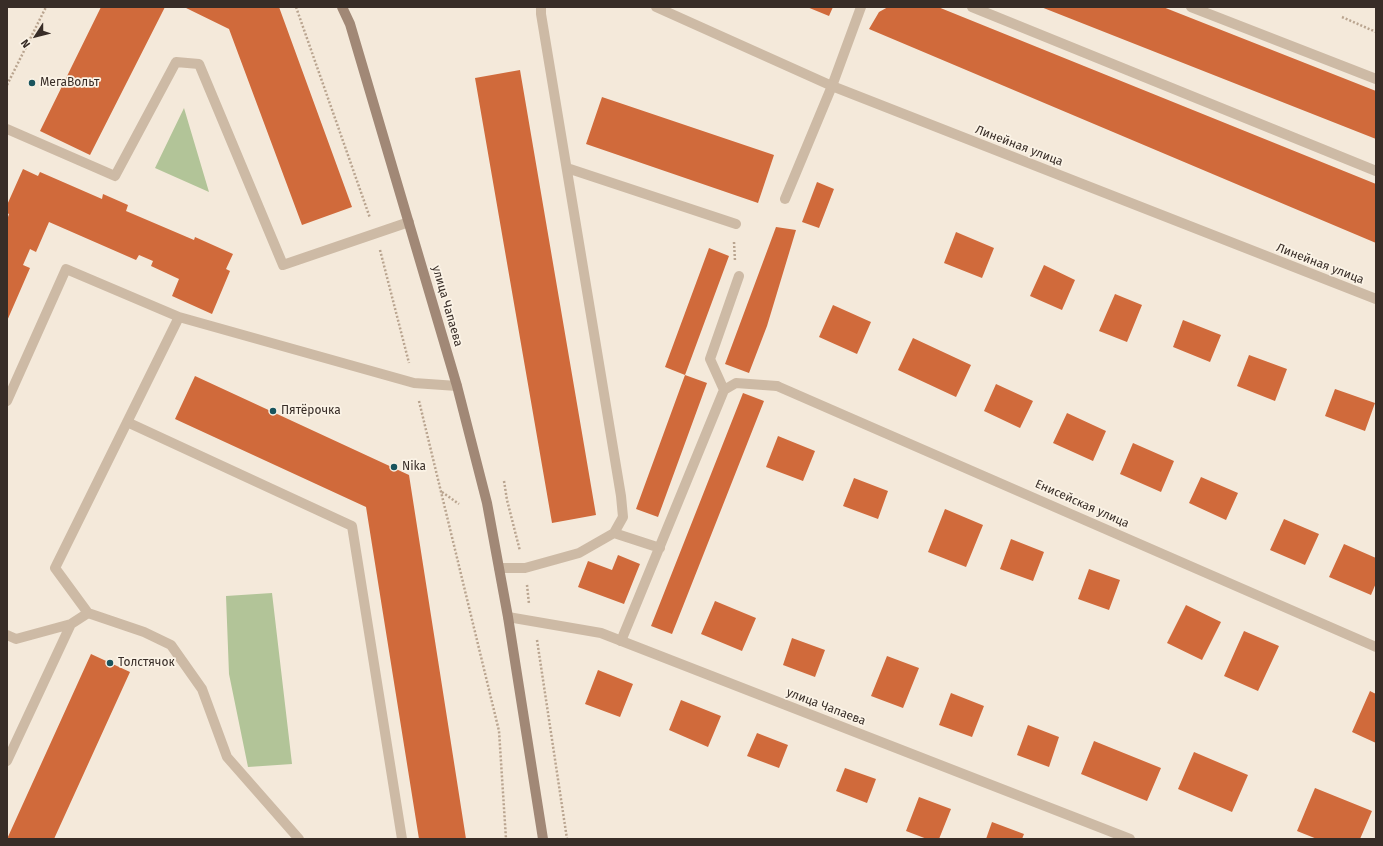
<!DOCTYPE html>
<html>
<head>
<meta charset="utf-8">
<style>
  body { margin:0 }
  #map { position:relative; width:1383px; height:846px; overflow:hidden; background:#f4e9da; font-family:"Fira Sans",sans-serif }
  canvas { display:block }
  .frame { position:absolute; inset:0; border:8px solid #382d27; pointer-events:none }
  .north { position:absolute; left:16px; top:16px; width:40px; height:40px; -webkit-text-stroke:3px #fbf3e6; paint-order:stroke; rotate:234deg; font-size:11px; font-weight:700; line-height:16px; text-align:center; color:#382d27 }
  .north::after { content:''; display:block; margin:auto; width:14px; height:18px; background:#382d27; clip-path:polygon(50% 0,100% 100%,50% 72%,0 100%) }
</style>
</head>
<body>
<div id="map">
<canvas width="1383" height="846"></canvas>
<div class="frame"></div>
<div class="north">N</div>
</div>
<script>
const ctx = document.querySelector('canvas').getContext('2d');
ctx.lineJoin = 'round';
function fillPath(path, color) { ctx.fillStyle = color; ctx.fill(path, 'evenodd'); }
function strokePath(path, color, width, dash) { ctx.strokeStyle = color; ctx.lineWidth = width; ctx.lineCap = dash ? 'butt' : 'round'; ctx.setLineDash(dash || []); ctx.stroke(path); }
function label(font, color, halo, rows, align = 'center') {
  ctx.font = font + ' "Fira Sans",sans-serif'; ctx.lineWidth = 3.5; ctx.setLineDash([]); ctx.textBaseline = 'middle'; ctx.strokeStyle = halo; ctx.fillStyle = color; for (const [text, x, y, turn = 0] of rows) {
    ctx.save(); ctx.translate(x, y); ctx.rotate((+turn || 0) * Math.PI / 180); ctx.textAlign = isNaN(turn) ? turn : align; if (halo) ctx.strokeText(text, 0, 0); ctx.fillText(text, 0, 0); ctx.restore();
  }
}
const green = new Path2D(`
  M184,108L209,192L155,168Z
  M272,593L292,764L248,767L229,674L226,596Z`);
const building = new Path2D(`
  M101,7H165L90,155L40,131Z
  M184,7H279L352,207L302,225L229,29Z
  M807,7H833L829,16Z
  M888,7H938L1376,184V243L869,29L879,12Z
  M1041,7H1163L1376,91V139Z
  M520,70L596,515L552,523L475,78Z
  M602,97L774,155L758,203L586,144Z
  M23,169L38,176L40,172L102,199L103,194L128,205L126,211L194,240L195,237L233,254L226,269L230,271L212,314L172,296L179,279L151,266L153,261L139,255L136,260L49,222L36,252L30,249L23,265L30,268L7,321V220L9,214L7,213V205Z
  M817,182L834,189L819,228L802,222Z
  M776,227L796,230L767,326L749,373L725,364Z
  M956,232L994,248L982,278L944,263Z
  M709,248L729,256L685,375L707,383L658,517L636,509L685,375L665,367Z
  M1044,265L1075,280L1062,310L1030,296Z
  M1115,294L1142,305L1127,342L1099,331Z
  M833,305L871,322L857,354L819,337Z
  M1183,320L1221,335L1210,362L1173,347Z
  M913,338L971,365L956,397L898,370Z
  M1249,355L1287,369L1275,401L1237,386Z
  M195,376L409,475L466,839H419L366,507L175,419Z
  M996,384L1033,401L1020,428L984,411Z
  M1335,389L1375,403L1365,431L1325,416Z
  M743,393L764,401L672,634L651,626Z
  M1067,413L1106,431L1093,461L1053,443Z
  M778,436L815,451L803,481L766,467Z
  M1133,443L1174,461L1161,492L1120,474Z
  M1201,477L1238,493L1226,520L1189,503Z
  M854,478L888,491L878,519L843,506Z
  M945,509L983,525L966,567L928,552Z
  M1284,519L1319,534L1305,565L1270,550Z
  M1011,539L1044,552L1033,581L1000,569Z
  M1344,544L1376,558V583L1371,595L1329,577Z
  M618,555L640,564L624,604L578,587L588,561L612,570Z
  M1089,569L1120,580L1109,610L1078,599Z
  M715,601L756,618L742,651L701,634Z
  M1186,605L1221,622L1202,660L1167,643Z
  M1244,631L1279,646L1258,691L1224,676Z
  M792,638L825,650L815,677L783,665Z
  M91,654L130,672L54,839H7Z
  M887,656L919,668L903,708L871,696Z
  M598,670L633,684L620,717L585,704Z
  M1370,691L1376,694V743L1352,732Z
  M951,693L984,706L972,737L939,725Z
  M681,700L721,716L708,747L669,730Z
  M1028,725L1059,737L1049,767L1017,755Z
  M757,733L788,745L779,768L747,756Z
  M1094,741L1161,768L1147,801L1081,774Z
  M1194,752L1248,775L1232,812L1178,789Z
  M845,768L876,779L867,803L836,791Z
  M1315,788L1372,811L1360,839H1317L1297,831Z
  M919,797L951,809L939,839H927L906,831Z
  M992,822L1024,834L1022,839H986Z`);
const path = new Path2D(`
  M296,7L370,218
  M1342,17L1376,32
  M7,85L46,7
  M734,242L735,261
  M380,250L409,363
  M419,401L499,731L506,839
  M504,481L507,500L520,551
  M442,492L459,504
  M527,585L529,604
  M537,640L567,839`);
const lane = new Path2D(`
  M972,7L1376,171
  M1191,7L1376,79
  M7,129L115,176L176,62L199,64L283,265L409,222
  M567,168L736,224
  M785,199L832,86L861,7
  M724,390L736,383L777,386
  M7,401L66,269L179,317L414,383L457,386
  M127,422L352,526L402,839
  M614,533L660,548
  M499,568H525L579,553L614,533L623,517L621,496L541,14V7
  M88,613L144,632L171,645L202,689L227,757L299,839
  M7,635L16,639L71,624L88,613L55,568L179,317
  M621,641L724,390L710,359L739,276
  M7,761L71,624`);
const street = new Path2D(`
  M656,7L832,86L1376,299
  M777,386L1376,647
  M508,617L601,633L1130,839`);
const secondary = new Path2D(`
  M342,7L350,24L457,386L487,503L508,617L543,839`);
const markers = [
  [32,83,4,"#19545d"],
  [273,411,4,"#19545d"],
  [394,467,4,"#19545d"],
  [110,663,4,"#19545d"]
];
const poiNames = [
  ["МегаВольт",40,83],
  ["Пятёрочка",281,411],
  ["Nika",402,467],
  ["Толстячок",118,663]
];
const streetNames = [
  ["Линейная улица",1019,146,21],
  ["Линейная улица",1320,264,21],
  ["улица Чапаева",447,306,74],
  ["Енисейская улица",1082,504,24],
  ["улица Чапаева",826,707,21]
];
fillPath(green, '#b2c498');
fillPath(building, '#d06a3b');
strokePath(path, '#b9a48f', 2.5, [2, 2]);
strokePath(lane, '#cdbaa5', 10);
strokePath(street, '#cdbaa5', 10);
strokePath(secondary, '#a18876', 10);
for (const [x, y, r, color] of markers) { const dot = new Path2D(); dot.arc(x, y, r, 0, 2 * Math.PI); ctx.fillStyle = color; ctx.fill(dot); strokePath(dot, '#fbf3e6', 1.5); }
label('12px', '#382d27', '#fbf3e6', poiNames, 'left');
label('12px', '#382d27', '#fbf3e6', streetNames);
</script>
</body>
</html>
